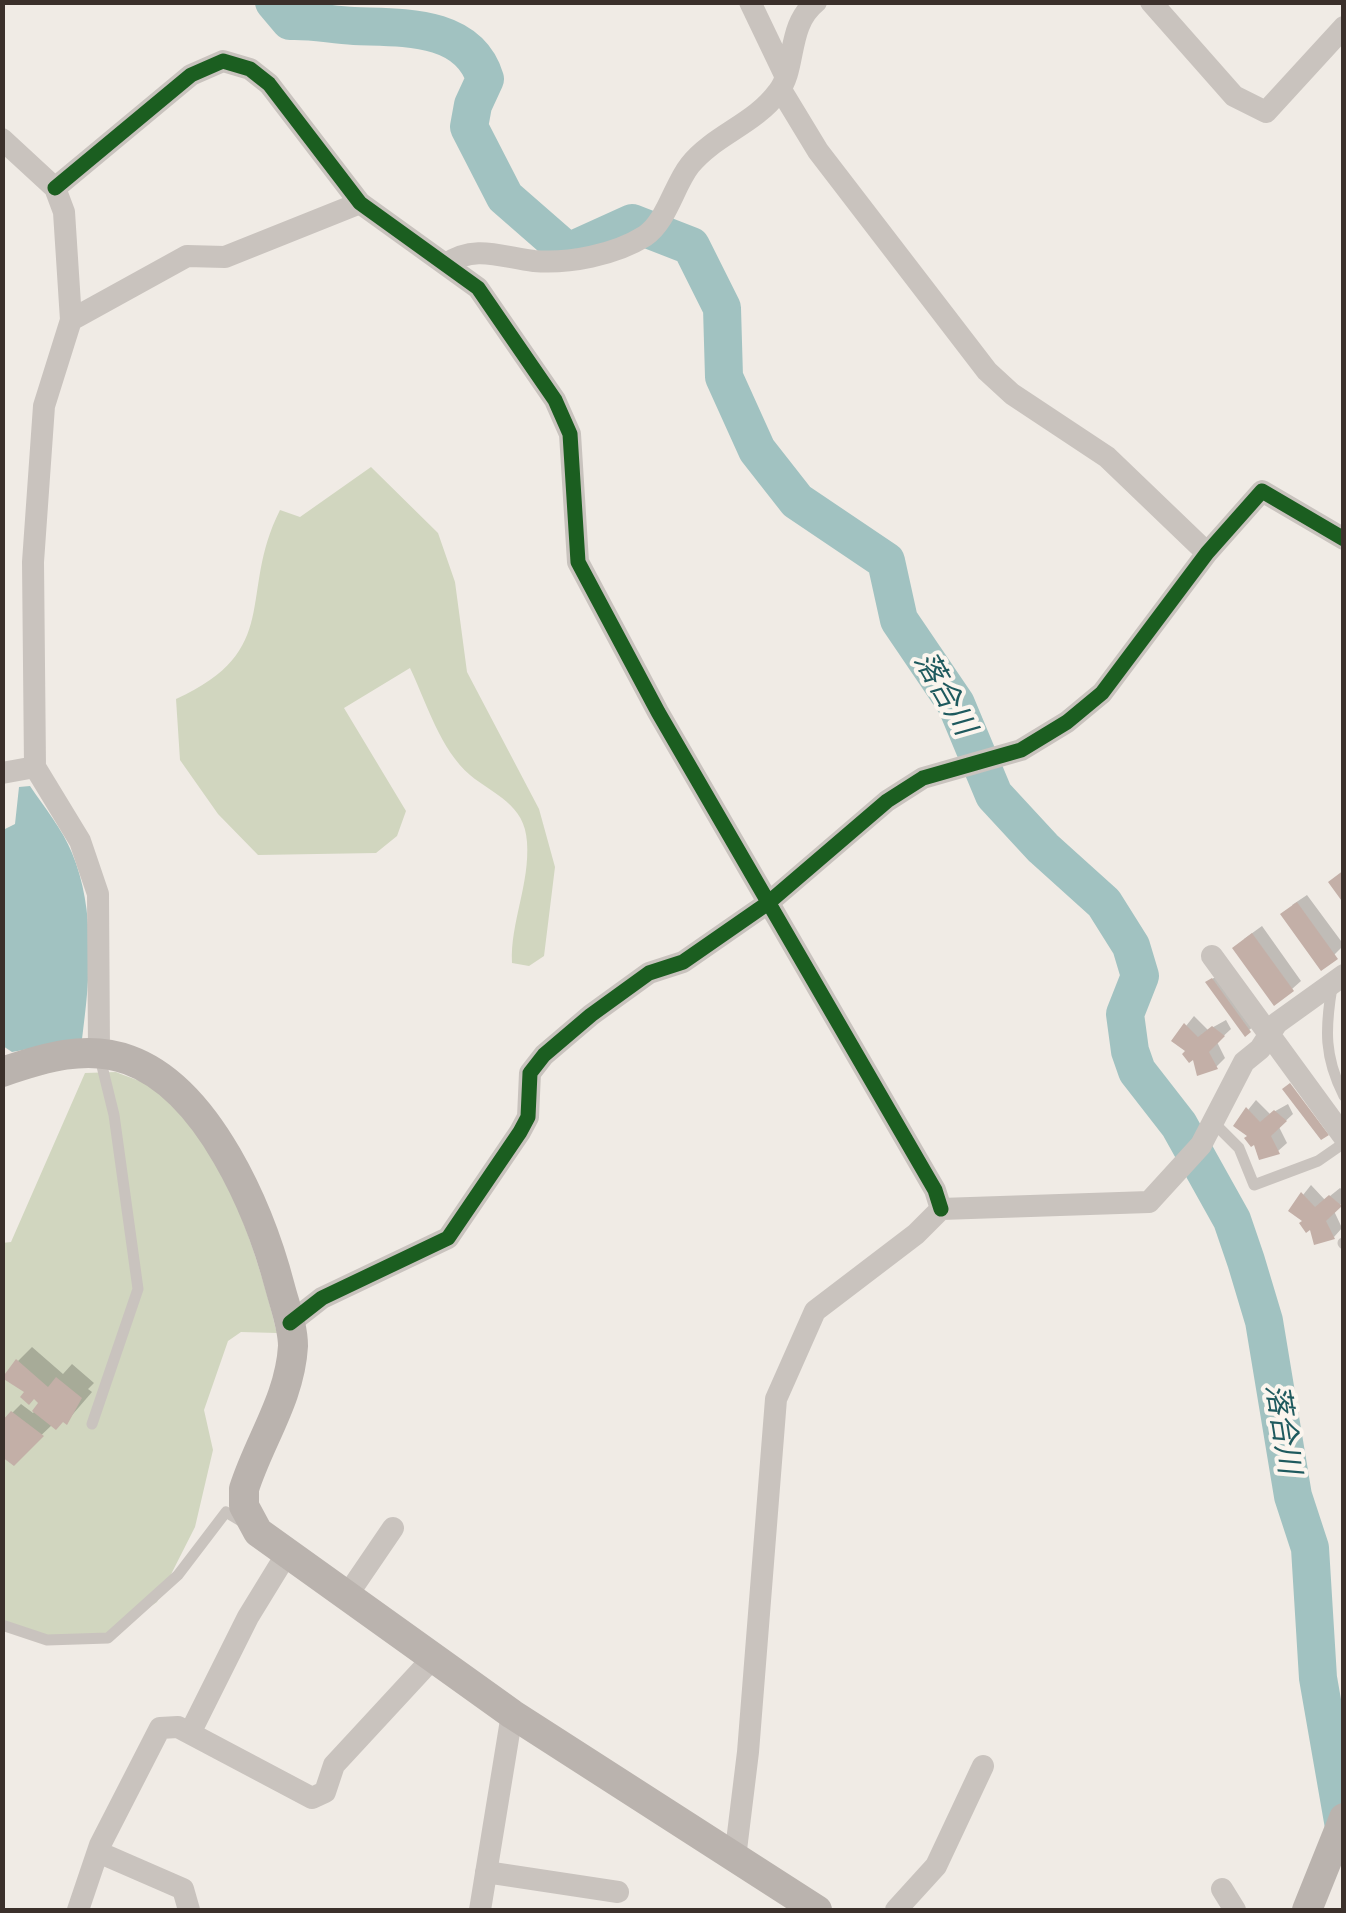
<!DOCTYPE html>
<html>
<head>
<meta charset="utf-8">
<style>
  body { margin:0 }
  #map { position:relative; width:1346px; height:1913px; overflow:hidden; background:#f0ebe5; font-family:"Fira Sans Condensed",sans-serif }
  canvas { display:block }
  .frame { position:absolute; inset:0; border:5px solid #3b302b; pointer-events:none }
</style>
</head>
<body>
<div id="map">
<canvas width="1346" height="1913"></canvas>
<div class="frame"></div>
</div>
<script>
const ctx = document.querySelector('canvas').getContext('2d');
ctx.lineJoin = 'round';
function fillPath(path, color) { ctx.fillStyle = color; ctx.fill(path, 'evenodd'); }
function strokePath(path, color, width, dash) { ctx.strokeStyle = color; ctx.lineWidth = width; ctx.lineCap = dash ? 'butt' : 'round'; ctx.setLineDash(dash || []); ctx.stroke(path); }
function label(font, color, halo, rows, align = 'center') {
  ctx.font = font + ' "Fira Sans Condensed","Noto Sans JP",sans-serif'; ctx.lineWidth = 8; ctx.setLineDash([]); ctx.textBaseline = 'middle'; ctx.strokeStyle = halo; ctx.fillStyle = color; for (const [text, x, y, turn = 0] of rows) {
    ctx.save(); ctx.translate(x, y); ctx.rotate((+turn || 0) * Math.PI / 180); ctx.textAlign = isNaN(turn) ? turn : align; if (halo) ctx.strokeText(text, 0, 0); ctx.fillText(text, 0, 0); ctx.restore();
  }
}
const green = new Path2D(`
  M371,467L438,533L455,582L467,672L539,809L555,867L544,956L529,966L512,963C510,923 530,884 527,842C525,804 494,795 470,775C440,749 427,704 410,668L344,708L406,811L397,836L376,853L258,855L218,814L180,760L176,699C284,650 237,595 280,510L300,517Z
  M116,1072C130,1078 146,1082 159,1090C219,1127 262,1268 277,1333L241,1332L228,1341L204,1410L213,1450L195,1527L157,1602L110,1634L54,1638L3,1626L2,1243L11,1242L85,1073Z`);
const water = new Path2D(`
  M30,786C44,807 63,830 72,853C96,910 90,979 82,1039L12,1052L3,1046V830L15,824L19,787Z`);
const shadow = new Path2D(`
  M1307,895L1344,945L1322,967L1292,905Z
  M1262,926L1301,981L1292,989L1244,939Z
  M1217,976L1253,1027L1245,1033L1212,979Z
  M1194,1016L1208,1030L1226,1020L1231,1029L1217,1042L1225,1058L1216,1067L1174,1041Z
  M1256,1100L1270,1114L1288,1104L1293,1114L1279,1127L1287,1143L1278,1151L1236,1125Z
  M1311,1185L1325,1200L1340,1188L1344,1191V1201L1334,1211L1342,1228L1334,1237L1291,1210Z
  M32,1347L63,1374L72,1364L94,1383L88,1389L92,1392L67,1421L53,1424L13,1462L12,1413L21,1404L33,1413L42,1403L28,1392L18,1361Z`);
const river = new Path2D(`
  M274,2L290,21C312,20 332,25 354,26C399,28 468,23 485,79L473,105L469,127L505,197L568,252L632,223L691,246L722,308L724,377L757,450L797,501L886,561L899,620L956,704L994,795L1043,848L1104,903L1131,946L1140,976L1125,1014L1130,1051L1137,1071L1179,1125L1232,1220L1246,1261L1264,1321L1293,1496L1310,1548L1318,1678L1344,1827`);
const building = new Path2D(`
  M1344,870V904L1328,882Z
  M1297,902L1338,959L1321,971L1280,914Z
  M1252,933L1294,991L1274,1006L1232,948Z
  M1212,978L1251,1032L1245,1037L1205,982Z
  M1184,1023L1198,1037L1212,1026L1225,1036L1209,1052L1218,1069L1197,1076L1193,1060L1189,1063L1182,1054L1185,1051L1171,1041Z
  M1290,1083L1329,1135L1321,1140L1282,1089Z
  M1246,1107L1260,1122L1274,1110L1287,1121L1271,1136L1280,1154L1259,1160L1254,1145L1251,1147L1244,1138L1247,1136L1233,1126Z
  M1301,1192L1315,1207L1329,1195L1342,1206L1326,1221L1335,1239L1314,1245L1310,1230L1306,1233L1299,1223L1302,1221L1288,1211Z
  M16,1359L48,1387L56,1377L82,1398L67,1425L63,1422L56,1430L32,1411L38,1403L34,1399L29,1405L20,1397L24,1392L2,1378Z
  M11,1411L44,1436L14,1466L2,1457V1421Z`);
const lane = new Path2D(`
  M1332,987C1325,1029 1324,1057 1344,1096
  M1215,1124L1239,1148L1254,1185L1318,1161L1344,1143
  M1343,1243L1344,1244
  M92,1424L138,1289L114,1115L99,1054
  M2,1625L47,1640L108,1638L178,1575L226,1512L246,1524`);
const street = new Path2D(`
  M750,2L784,73
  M1151,2L1234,96L1266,112L1344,27
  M781,90L818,151L987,371L1012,394L1107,457L1207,553
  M2,139L55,188L64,212L71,320L44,406L33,562L35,767L80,841L98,894L99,1052
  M55,188L191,75L223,61L250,69L269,84L360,203L478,288L555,400L570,434L578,562L658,712L935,1190L941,1209
  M446,264C475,244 501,257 534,261C568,264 615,255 645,236C667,221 674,185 690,165C714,135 755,124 778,92C797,68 786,26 816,2
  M71,320L187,256L225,257L360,203
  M2,773L35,767
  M1212,956L1344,1137
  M290,1323L322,1298L448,1238L520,1132L528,1117L530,1073L544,1055L591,1015L649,973L683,962L768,903L887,801L923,778L1021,750L1067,722L1102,693L1207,553L1262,491L1344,539
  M346,1597L393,1528
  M190,1733L248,1617L286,1555
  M98,1852L183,1889L189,1910
  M735,1858L748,1752L776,1399L815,1311L916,1234L941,1209L1149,1202L1201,1145L1244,1062L1260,1049L1277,1023L1344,975
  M486,1872L618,1892
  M1222,1889L1235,1910
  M78,1910L100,1845L160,1728L178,1727L312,1798L325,1792L334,1765L433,1658
  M480,1910L512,1714
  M896,1910L936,1866L983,1766`);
const secondary = new Path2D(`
  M2,1072C43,1058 87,1044 129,1060C209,1089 260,1211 280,1287C285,1306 293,1327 293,1346C290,1399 259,1441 244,1489V1506L258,1532L512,1714L817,1910
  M1307,1910L1344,1818`);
const cycleway = new Path2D(`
  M55,188L191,75L223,61L250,69L269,84L360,203L478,288L555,400L570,434L578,562L658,712L935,1190L941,1209
  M290,1323L322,1298L448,1238L520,1132L528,1117L530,1073L544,1055L591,1015L649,973L683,962L768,903L887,801L923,778L1021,750L1067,722L1102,693L1207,553L1262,491L1344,539`);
const waterNames = [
  ["落合川",944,694,60],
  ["落合川",1282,1429,81]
];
fillPath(green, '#d1d6bf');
fillPath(water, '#a1c2c1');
fillPath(shadow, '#0003');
strokePath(river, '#a1c2c1', 38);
fillPath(building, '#c3afa7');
strokePath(lane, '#c9c3be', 11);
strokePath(street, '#c9c3be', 22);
strokePath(secondary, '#bab3ae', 30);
strokePath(cycleway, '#1b5e20', 15);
label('italic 30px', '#1f5a5e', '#fbf5ee', waterNames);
</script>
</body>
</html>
